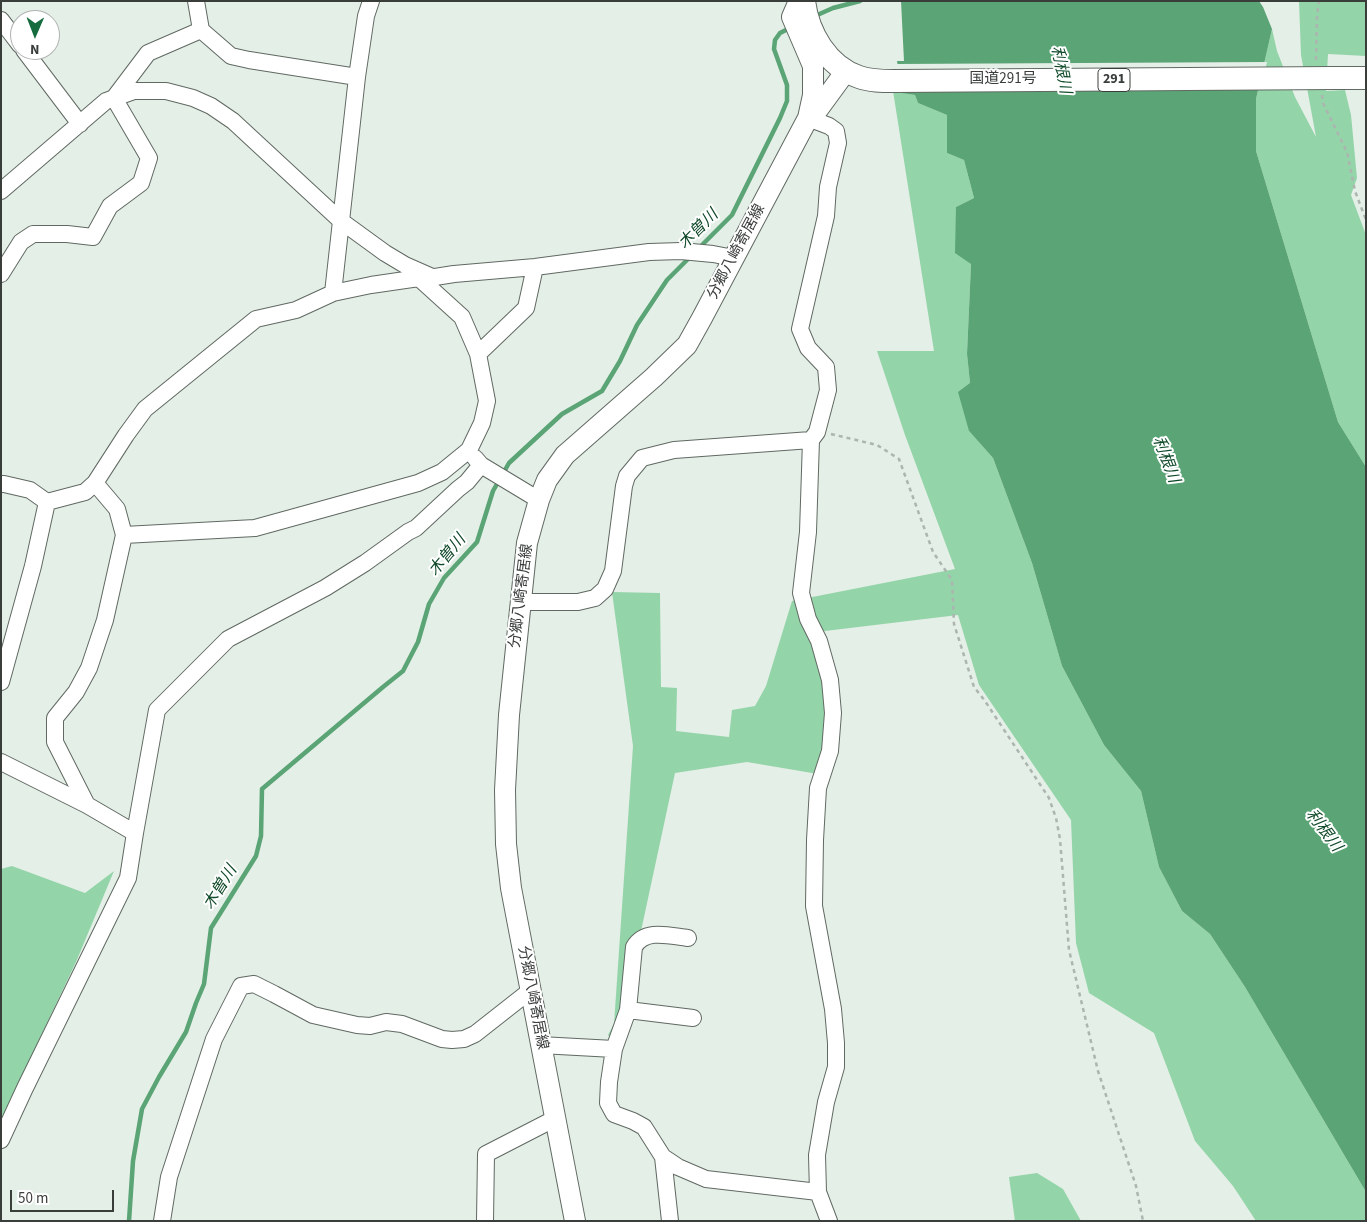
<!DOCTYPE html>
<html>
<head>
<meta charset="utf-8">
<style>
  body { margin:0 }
  #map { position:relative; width:1367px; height:1222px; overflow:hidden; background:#e4efe7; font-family:"Source Sans 3",sans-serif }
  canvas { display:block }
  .frame { position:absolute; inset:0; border:2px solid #3a3e3b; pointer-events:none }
  .north { position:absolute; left:10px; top:10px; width:50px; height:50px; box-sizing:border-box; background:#fff; border:1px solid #b0b2b1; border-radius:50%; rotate:181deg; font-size:14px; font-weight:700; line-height:20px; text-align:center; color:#3a3e3b }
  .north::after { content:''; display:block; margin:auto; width:18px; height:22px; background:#166c3e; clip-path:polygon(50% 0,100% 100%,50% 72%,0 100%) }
  .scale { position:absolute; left:10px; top:1190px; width:104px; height:22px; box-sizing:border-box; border:2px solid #3a3e3b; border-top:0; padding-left:6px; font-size:15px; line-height:18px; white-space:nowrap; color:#3a3e3b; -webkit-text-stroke:4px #fff; paint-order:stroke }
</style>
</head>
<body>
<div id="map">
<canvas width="1367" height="1222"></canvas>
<div class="frame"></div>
<div class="north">N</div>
<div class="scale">50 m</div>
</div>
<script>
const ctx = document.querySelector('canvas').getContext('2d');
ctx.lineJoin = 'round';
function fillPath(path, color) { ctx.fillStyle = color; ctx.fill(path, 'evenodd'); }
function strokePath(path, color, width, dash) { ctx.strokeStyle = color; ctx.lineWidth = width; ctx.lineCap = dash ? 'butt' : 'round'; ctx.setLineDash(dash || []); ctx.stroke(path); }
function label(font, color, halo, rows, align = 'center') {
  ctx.font = font + ' "Source Sans 3","Noto Sans JP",sans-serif'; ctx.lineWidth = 4; ctx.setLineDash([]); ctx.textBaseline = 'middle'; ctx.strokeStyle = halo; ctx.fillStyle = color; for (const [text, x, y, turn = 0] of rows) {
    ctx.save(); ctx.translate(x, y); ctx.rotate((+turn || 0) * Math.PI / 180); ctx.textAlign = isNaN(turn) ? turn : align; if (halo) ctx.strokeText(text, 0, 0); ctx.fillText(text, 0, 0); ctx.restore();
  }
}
const green = new Path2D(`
  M1299,1H1366V56L1328,54L1326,91L1345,90L1351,115L1357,178L1351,195L1366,235V467L1338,422L1256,151V99L1272,29L1277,51L1295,97L1316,137L1301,55Z
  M893,91L915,95L918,103L947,115V153L964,160L974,198L956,207L971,264L967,354L970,383L969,431L993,458L1032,563L1062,666L1104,745L1141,791L1159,867L1182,911L1210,934L1245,987L1366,1192V1221H1256L1233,1186L1195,1141L1154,1033L1089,993L1076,943L1071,820L979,685L958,615L825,631L811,637L823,683L828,740L818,774L747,762L675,773L621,1024L611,1038L608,1035L614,1024L633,746L612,592L660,593L661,687L677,688L676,731L729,737L732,710L755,706L766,686L792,601L955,569L905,435L877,351H934Z
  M12,866L85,893L114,871L76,962L1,1120V869Z
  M1037,1173L1063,1189L1081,1221H1015L1009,1177Z`);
const water = new Path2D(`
  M901,1H1259L1263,7L1272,29L1256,99V151L1338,422L1366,467V1192L1245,987L1210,934L1182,911L1159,867L1141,791L1104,745L1062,666L1032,563L993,458L969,431L958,392L970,383L967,354L971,264L955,253L956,207L974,198L964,160L947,153V115L918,103L915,95L902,93L897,61H904Z`);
const pier = new Path2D(`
  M1267,62L1261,88L899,90L895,64Z`);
const stream = new Path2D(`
  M815,16L833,8L860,1
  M698,249L732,215L780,118L787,101V85L774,49L775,40L780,33L792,27
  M129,1221L133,1161L142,1109L159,1077L186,1032L196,1003L204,984L211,928L256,856L261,836L262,789L383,687L403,671L418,642L429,604L444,578L477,542L493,491L509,463L562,414L602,391L620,361L637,325L667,280L691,256`);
const path = new Path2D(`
  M1316,60L1317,16L1319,1
  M1322,95L1323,103L1347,152L1355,191L1366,220
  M831,434L877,445L899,459L933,552L952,580L954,624L974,687L985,701L1049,798L1056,818L1060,839L1069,950L1098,1071L1136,1186L1143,1221`);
const minor = new Path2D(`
  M196,1L201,30L231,56L249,60L357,77
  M1,20L20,45
  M24,50L80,124
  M808,118L829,126L836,131L838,143L828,187L826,216L800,329L808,348L826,367L828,390L817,432L811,440L808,532L801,593L808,619L819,641L830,680L833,713L830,751L818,788L815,840L814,906L833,1009L836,1043V1067L826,1102L817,1155L818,1192L829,1221
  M1,191L106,101L134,91H166L193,98L211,106L233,121L341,221L385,253L405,265L430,276
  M1,274L21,242L33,234H67L93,237L110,206L141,183L149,158L114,98L148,53L201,30
  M333,293L357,77L366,16L371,1
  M478,354L526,308L535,267
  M475,458L481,465L539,500
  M95,483L117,509L124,535
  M1,484H4L30,490L47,502L85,492L95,483L126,435L145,409L256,319L296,310L333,293L371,285L419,278L435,277L454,274L535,267L649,252L681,251L713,254L734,258
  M521,602H578L595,598L605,589L613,571L624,486L627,476L642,458L674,450L811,440
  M1,682L33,566L47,502
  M1,762L87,805L135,833
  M87,805L55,742V718L76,692L89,668L105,620L124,535L255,528L418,483L442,472L469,450L482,423L487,401L478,354L462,317L419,278
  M688,938C670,936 645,928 634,947L628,1010L614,1049L609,1082L608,1103L614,1114L633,1121L644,1127L663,1157L678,1167L706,1179L818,1192
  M628,1010L693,1018
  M540,1045L614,1049
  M1,1140L25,1088L128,878L135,833L157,710L228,639L325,588L365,563L408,532L416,528L458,489L467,482L481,465
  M663,1157L670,1221
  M162,1221L169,1177L214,1039L241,986L254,984L274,994L313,1015L357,1025L370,1026L386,1022L402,1024L442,1039L452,1040L464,1039L475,1034L531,990
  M485,1221L486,1154L556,1118`);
const major = new Path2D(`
  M799,1L792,17L813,66V95L808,118
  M575,1221L511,888L506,844L505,790L509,715L527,543L539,500L547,480L565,455L654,377L687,345L702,318L808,118L816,112L846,71`);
const highway = new Path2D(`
  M804,1C808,33 827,66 859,77C870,81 882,81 894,81
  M1334,78H1366`);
const highwayBridge = new Path2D(`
  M894,81L1334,78`);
const shields = [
  [1114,80,32]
];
const shieldNames = [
  ["291",1114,80]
];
const streetNames = [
  ["国道291号",1003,80],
  ["分郷八崎寄居線",737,252,-62],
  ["分郷八崎寄居線",522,596,-83],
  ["分郷八崎寄居線",532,998,79]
];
const waterNames = [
  ["利根川",1060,70,79],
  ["木曽川",699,230,-45],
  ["利根川",1165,460,69],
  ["木曽川",448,556,-51],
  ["利根川",1323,831,53],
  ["木曽川",221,888,-58]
];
fillPath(green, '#94d4a9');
fillPath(water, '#5aa475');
fillPath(pier, '#e4efe7');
strokePath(stream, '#5aa475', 4.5);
strokePath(minor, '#606962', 18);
strokePath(major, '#606962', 22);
strokePath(highway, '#606962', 24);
strokePath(path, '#acb5af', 2.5, [4, 4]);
strokePath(minor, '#fff', 16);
strokePath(major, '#fff', 20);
strokePath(highway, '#fff', 22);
strokePath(highwayBridge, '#606962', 24, []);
strokePath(highwayBridge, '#fff', 22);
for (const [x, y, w] of shields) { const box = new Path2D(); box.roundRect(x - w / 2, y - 11.5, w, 23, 4); ctx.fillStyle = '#fff'; ctx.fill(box); strokePath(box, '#3a3e3b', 1); }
label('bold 14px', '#3a3e3b', null, shieldNames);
label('15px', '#3a3e3b', '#fff', streetNames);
label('italic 16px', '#114a2a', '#fff', waterNames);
</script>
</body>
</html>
